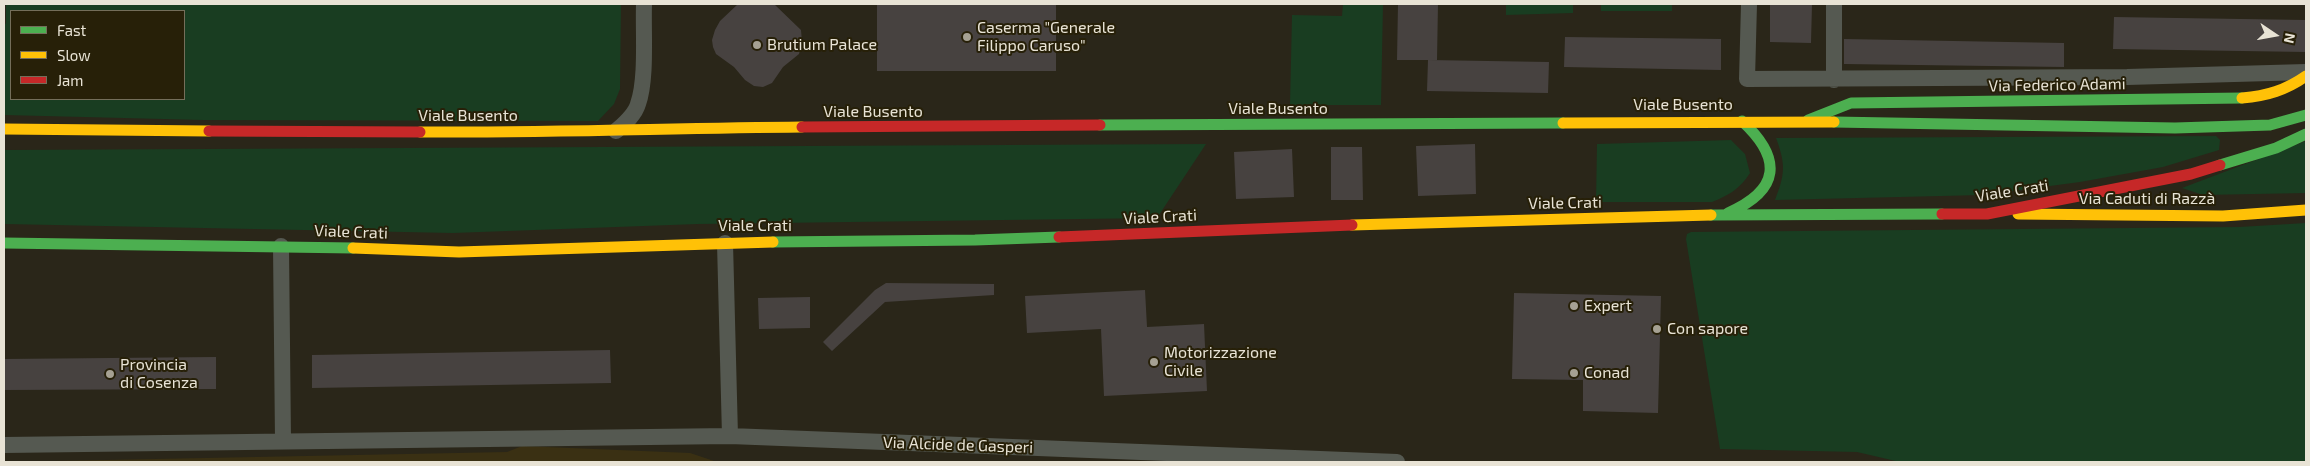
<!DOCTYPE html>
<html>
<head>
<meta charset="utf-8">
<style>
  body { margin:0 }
  #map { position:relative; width:2310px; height:466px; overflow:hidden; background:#2a2619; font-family:"Exo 2",sans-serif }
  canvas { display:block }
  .frame { position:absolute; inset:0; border:5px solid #e8e3d5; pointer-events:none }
  .legend { position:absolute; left:10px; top:10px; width:175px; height:90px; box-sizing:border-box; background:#272008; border:1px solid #746e5a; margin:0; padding:6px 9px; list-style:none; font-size:15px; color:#e8e3d5 }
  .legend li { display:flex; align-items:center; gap:10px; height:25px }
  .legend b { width:25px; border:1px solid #746e5a }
  .north { position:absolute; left:2250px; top:10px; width:50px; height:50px; -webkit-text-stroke:4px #272008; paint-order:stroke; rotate:102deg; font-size:14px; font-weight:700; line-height:20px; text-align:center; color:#e8e3d5 }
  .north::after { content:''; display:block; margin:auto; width:18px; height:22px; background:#e8e3d5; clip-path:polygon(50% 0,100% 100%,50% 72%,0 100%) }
</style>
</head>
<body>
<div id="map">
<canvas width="2310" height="466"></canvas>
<div class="frame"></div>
<ul class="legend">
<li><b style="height:6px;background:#4caf50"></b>Fast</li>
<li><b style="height:6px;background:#ffc107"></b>Slow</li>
<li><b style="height:6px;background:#c62828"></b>Jam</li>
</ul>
<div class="north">N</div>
</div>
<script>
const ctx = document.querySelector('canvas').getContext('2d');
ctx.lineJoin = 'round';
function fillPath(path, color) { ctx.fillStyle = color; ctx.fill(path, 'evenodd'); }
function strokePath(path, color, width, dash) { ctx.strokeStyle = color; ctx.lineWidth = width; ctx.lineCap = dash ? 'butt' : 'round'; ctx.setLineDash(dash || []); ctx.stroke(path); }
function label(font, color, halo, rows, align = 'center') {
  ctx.font = font + ' "Exo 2",sans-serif'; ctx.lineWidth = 4; ctx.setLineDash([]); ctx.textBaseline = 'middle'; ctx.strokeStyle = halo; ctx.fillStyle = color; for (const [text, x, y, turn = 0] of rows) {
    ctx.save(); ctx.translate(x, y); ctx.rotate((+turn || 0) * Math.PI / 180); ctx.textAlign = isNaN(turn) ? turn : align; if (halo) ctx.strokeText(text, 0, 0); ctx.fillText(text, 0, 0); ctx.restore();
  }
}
const built = new Path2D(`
  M522,446L690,453L717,462H4L507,452Z`);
const green = new Path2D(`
  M6,4H621L620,89L614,104L598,121L203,120L4,115V23L6,24ZM11,11H184V99H11Z
  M1343,4H1383L1381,105H1290L1292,15L1342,16Z
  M1506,4H1573V13L1506,15Z
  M1601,4H1672V11H1601Z
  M2216,136L2220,140L2219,150L2163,167L2080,182L1982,195L1775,200C1785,174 1786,165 1776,138Z
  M1731,140L1745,154L1750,173C1740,189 1729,195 1712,202H1596L1597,144Z
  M2306,141V193L2203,195L2182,188Z
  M1206,144L1157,218L698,224L453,233L4,224V150Z
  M2306,223V462H1900L1857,452L1720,449L1686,239L1687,234L1691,232L2239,227Z`);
const building = new Path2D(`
  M738,4H774L801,30L802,42L799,54L783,67L772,83L763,87L754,86L745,80L734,67L716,54L713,47L712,40L715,30L720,21Z
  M877,4H1056V71H877Z
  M1398,4H1438L1437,60H1397Z
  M1770,4H1812L1811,43L1770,42Z
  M2114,17L2306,20V52L2113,49Z
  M1565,37L1721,39V70L1564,67Z
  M1844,39L2064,43V67L1844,64Z
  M1428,60L1549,62L1548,93L1427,91Z
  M1475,144L1476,194L1418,196L1416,146Z
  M1331,147H1362L1363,200H1331Z
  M1292,149L1294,197L1236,199L1234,152Z
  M886,283L994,284V295L885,302L832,351L823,342L875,290Z
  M1145,290L1147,327L1204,324L1207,391L1104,396L1101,329L1027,333L1025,296Z
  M1514,293L1661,296L1658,413L1583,411V380L1512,379Z
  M810,297V328L759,329L758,298Z
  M610,350L611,383L312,388V355Z
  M216,357V389L4,390V359Z`);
const street = new Path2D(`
  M1749,4L1747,79L2127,77L2306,72
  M1834,80V4
  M616,131C624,124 635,115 638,104C647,79 643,32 644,4
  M281,246L283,441
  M730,436L1397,462
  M4,445L730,436L725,243`);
const fast = new Path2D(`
  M1808,120L1851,103L2242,98
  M1834,122L2175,128L2270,125L2306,115
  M1100,125L1563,123
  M2220,165L2276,148L2306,134
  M1728,213C1780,190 1783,159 1742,121
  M1711,215L1942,214
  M773,242L975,240L1059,237
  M4,243L353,248`);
const slow = new Path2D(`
  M2242,98C2267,96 2286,90 2306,76
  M1563,123L1834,122
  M4,129L209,131
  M420,132C547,133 675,128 802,127
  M2018,214L2223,216L2306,210
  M1352,225L1711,215
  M353,248L459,252L773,242`);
const jam = new Path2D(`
  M802,127L1100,125
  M209,131L420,132
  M1942,214H1987L2191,174L2220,165
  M1059,237L1352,225`);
const markers = [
  [967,37,5,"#a6a193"],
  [757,45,5,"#a6a193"],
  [1574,306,5,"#a6a193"],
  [1657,329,5,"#a6a193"],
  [1154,362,5,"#a6a193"],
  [1574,373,5,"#a6a193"],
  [110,374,5,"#a6a193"]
];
const poiNames = [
  ["Caserma \"Generale",977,28],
  ["Filippo Caruso\"",977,46],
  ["Brutium Palace",767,45],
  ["Expert",1584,306],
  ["Con sapore",1667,329],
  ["Motorizzazione",1164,353],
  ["Civile",1164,371],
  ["Provincia",120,365],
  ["di Cosenza",120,383],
  ["Conad",1584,373]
];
const streetNames = [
  ["Via Federico Adami",2057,85,-1],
  ["Viale Busento",1683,105],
  ["Viale Busento",1278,109],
  ["Viale Busento",873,112],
  ["Viale Busento",468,116],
  ["Viale Crati",2012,191,-9],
  ["Via Caduti di Razzà",2147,199],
  ["Viale Crati",1565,203,-1],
  ["Viale Crati",1160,217,-3],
  ["Viale Crati",755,226],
  ["Viale Crati",351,232,2],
  ["Via Alcide de Gasperi",958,445,2]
];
fillPath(built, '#3a3013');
fillPath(green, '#193d21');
fillPath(building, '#474240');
strokePath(street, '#555951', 16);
strokePath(fast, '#4caf50', 11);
strokePath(slow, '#ffc107', 11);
strokePath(jam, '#c62828', 11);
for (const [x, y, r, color] of markers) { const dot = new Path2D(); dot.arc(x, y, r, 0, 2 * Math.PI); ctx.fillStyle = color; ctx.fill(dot); strokePath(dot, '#272008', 2); }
label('16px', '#e8e3d5', '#272008', poiNames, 'left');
label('16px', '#e8e3d5', '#272008', streetNames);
</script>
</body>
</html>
